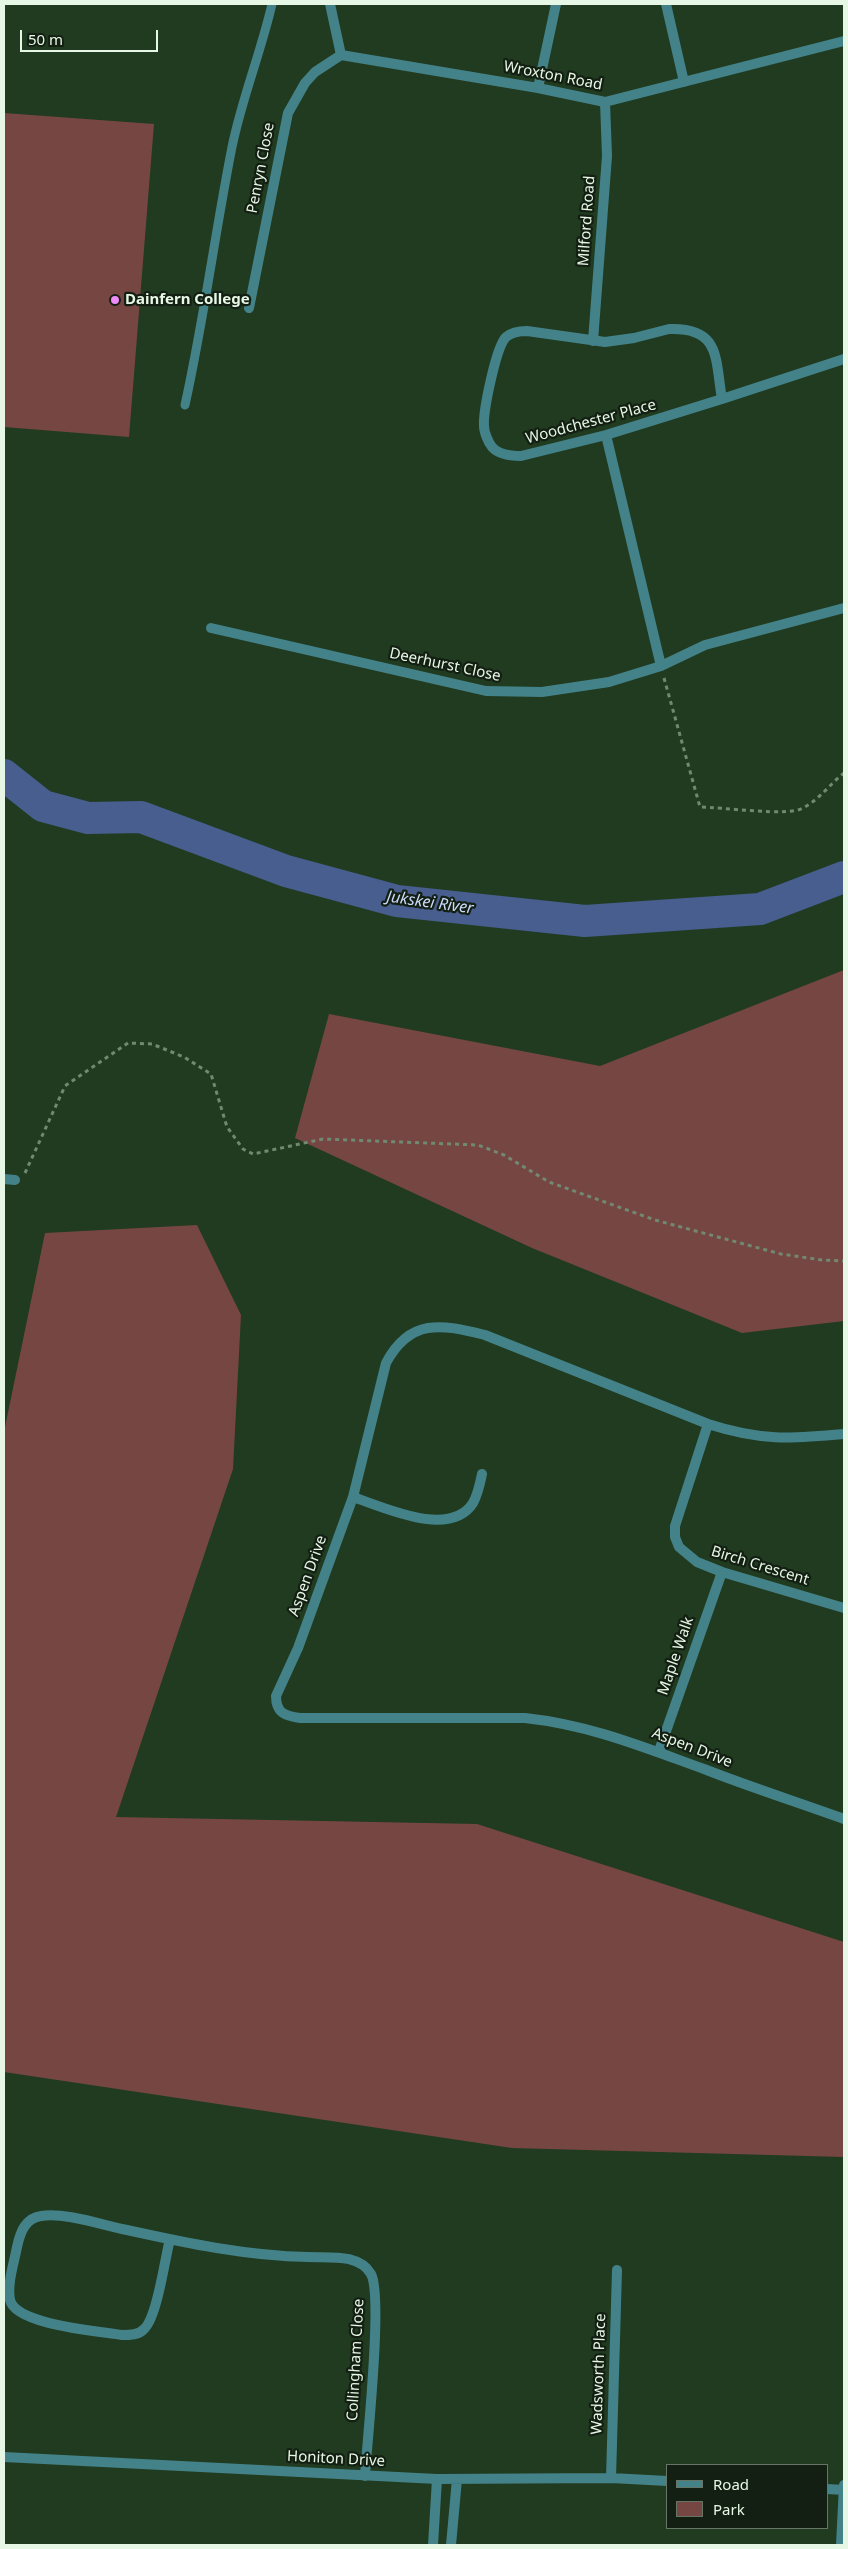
<!DOCTYPE html>
<html>
<head>
<meta charset="utf-8">
<style>
  body { margin:0 }
  #map { position:relative; width:848px; height:2549px; overflow:hidden; background:#203b20; font-family:"Noto Sans",sans-serif }
  canvas { display:block }
  .frame { position:absolute; inset:0; border:5px solid #e6f7e5; pointer-events:none }
  .legend { position:absolute; left:666px; top:2464px; width:162px; height:65px; box-sizing:border-box; background:#131f12; border:1px solid #677566; margin:0; padding:6px 9px; list-style:none; font-size:15px; color:#e6f7e5 }
  .legend li { display:flex; align-items:center; gap:10px; height:25px }
  .legend b { width:25px; border:1px solid #677566 }
  .scale { position:absolute; left:20px; top:30px; width:138px; height:22px; box-sizing:border-box; border:2px solid #e6f7e5; border-top:0; padding-left:6px; font-size:15px; line-height:18px; white-space:nowrap; color:#e6f7e5; -webkit-text-stroke:4px #131f12; paint-order:stroke }
</style>
</head>
<body>
<div id="map">
<canvas width="848" height="2549"></canvas>
<div class="frame"></div>
<ul class="legend">
<li><b style="height:6px;background:#448289"></b>Road</li>
<li><b style="height:14px;background:#764643"></b>Park</li>
</ul>
<div class="scale">50 m</div>
</div>
<script>
const ctx = document.querySelector('canvas').getContext('2d');
ctx.lineJoin = 'round';
function fillPath(path, color) { ctx.fillStyle = color; ctx.fill(path, 'evenodd'); }
function strokePath(path, color, width, dash) { ctx.strokeStyle = color; ctx.lineWidth = width; ctx.lineCap = dash ? 'butt' : 'round'; ctx.setLineDash(dash || []); ctx.stroke(path); }
function label(font, color, halo, rows, align = 'center') {
  ctx.font = font + ' "Noto Sans",sans-serif'; ctx.lineWidth = 4.5; ctx.setLineDash([]); ctx.textBaseline = 'middle'; ctx.strokeStyle = halo; ctx.fillStyle = color; for (const [text, x, y, turn = 0] of rows) {
    ctx.save(); ctx.translate(x, y); ctx.rotate((+turn || 0) * Math.PI / 180); ctx.textAlign = isNaN(turn) ? turn : align; if (halo) ctx.strokeText(text, 0, 0); ctx.fillText(text, 0, 0); ctx.restore();
  }
}
const green = new Path2D(`
  M4,113L154,124L129,437L4,427Z
  M844,970V1321L742,1333L532,1248L295,1138L329,1014L600,1066Z
  M197,1225L241,1315L233,1469L116,1817L477,1824L844,1942V2157L512,2148L4,2072V1432L45,1233Z`);
const river = new Path2D(`
  M4,775L43,806L88,818L141,817L286,871L397,901L585,921L760,909L844,877`);
const path = new Path2D(`
  M664,678L700,807C722,807 788,817 803,808C820,799 830,784 844,773
  M25,1173L65,1086L128,1043L152,1044L184,1057L211,1074L227,1127L243,1149L253,1154L323,1139L478,1145L504,1155L549,1182L655,1220L781,1254L822,1260L844,1261`);
const lane = new Path2D(`
  M185,405C204,319 215,233 232,147C242,98 261,52 272,4`);
const street = new Path2D(`
  M330,4L341,55
  M666,4L684,82
  M341,55L538,88L605,102L844,41
  M538,88L556,4
  M249,308L288,113L305,83L315,72L341,55
  M669,329C721,327 715,359 722,399L606,435L521,456C511,456 499,455 492,447C488,442 484,432 484,426C483,411 496,347 506,337C512,332 520,331 527,331L605,342L634,338Z
  M593,341L607,156L605,102
  M722,399L844,359
  M606,435L661,666
  M211,628L486,691L542,692L609,682L661,666L705,645L844,608
  M4,1179L15,1180
  M708,1424L675,1526V1537L679,1547L697,1562L722,1572L844,1608
  M844,1434C790,1439 761,1441 708,1424L485,1335C441,1324 410,1318 386,1363L353,1497L298,1648L276,1696C276,1713 285,1716 300,1718H525C590,1725 643,1747 704,1769C750,1787 797,1802 844,1819
  M353,1497C383,1507 450,1539 473,1503C478,1494 480,1484 482,1474
  M659,1751L722,1572
  M170,2239C165,2258 157,2318 144,2329C139,2335 130,2335 122,2335C99,2331 16,2325 10,2300C7,2283 14,2263 17,2247C20,2233 25,2218 41,2216C65,2212 102,2225 127,2230C186,2243 247,2256 308,2257C328,2258 359,2253 371,2274C383,2296 367,2442 365,2476
  M4,2457L437,2479L611,2478L667,2481
  M611,2478L617,2270
  M827,2489L844,2490
  M433,2545L437,2479
  M451,2545L457,2479
  M841,2545L844,2485`);
const markers = [
  [115,300,5,"#ef8bf7"]
];
const streetNames = [
  ["Wroxton Road",553,76,11],
  ["Penryn Close",261,168,-79],
  ["Milford Road",587,221,-86],
  ["Woodchester Place",591,422,-15],
  ["Deerhurst Close",445,665,12],
  ["Birch Crescent",760,1566,17],
  ["Aspen Drive",308,1576,-70],
  ["Maple Walk",676,1656,-71],
  ["Aspen Drive",692,1748,21],
  ["Collingham Close",356,2360,-87],
  ["Wadsworth Place",599,2374,-88],
  ["Honiton Drive",336,2459,3]
];
const poiNames = [
  ["Dainfern College",125,300]
];
const waterNames = [
  ["Jukskei River",430,903,8]
];
fillPath(green, '#764643');
strokePath(river, '#475e8f', 32);
strokePath(path, '#728971', 3, [4, 4]);
strokePath(lane, '#448289', 9);
strokePath(street, '#448289', 10);
for (const [x, y, r, color] of markers) { const dot = new Path2D(); dot.arc(x, y, r, 0, 2 * Math.PI); ctx.fillStyle = color; ctx.fill(dot); strokePath(dot, '#131f12', 2); }
label('15px', '#e6f7e5', '#131f12', streetNames);
label('bold 15px', '#e6f7e5', '#131f12', poiNames, 'left');
label('italic 16px', '#c9d9f8', '#131f12', waterNames);
</script>
</body>
</html>
